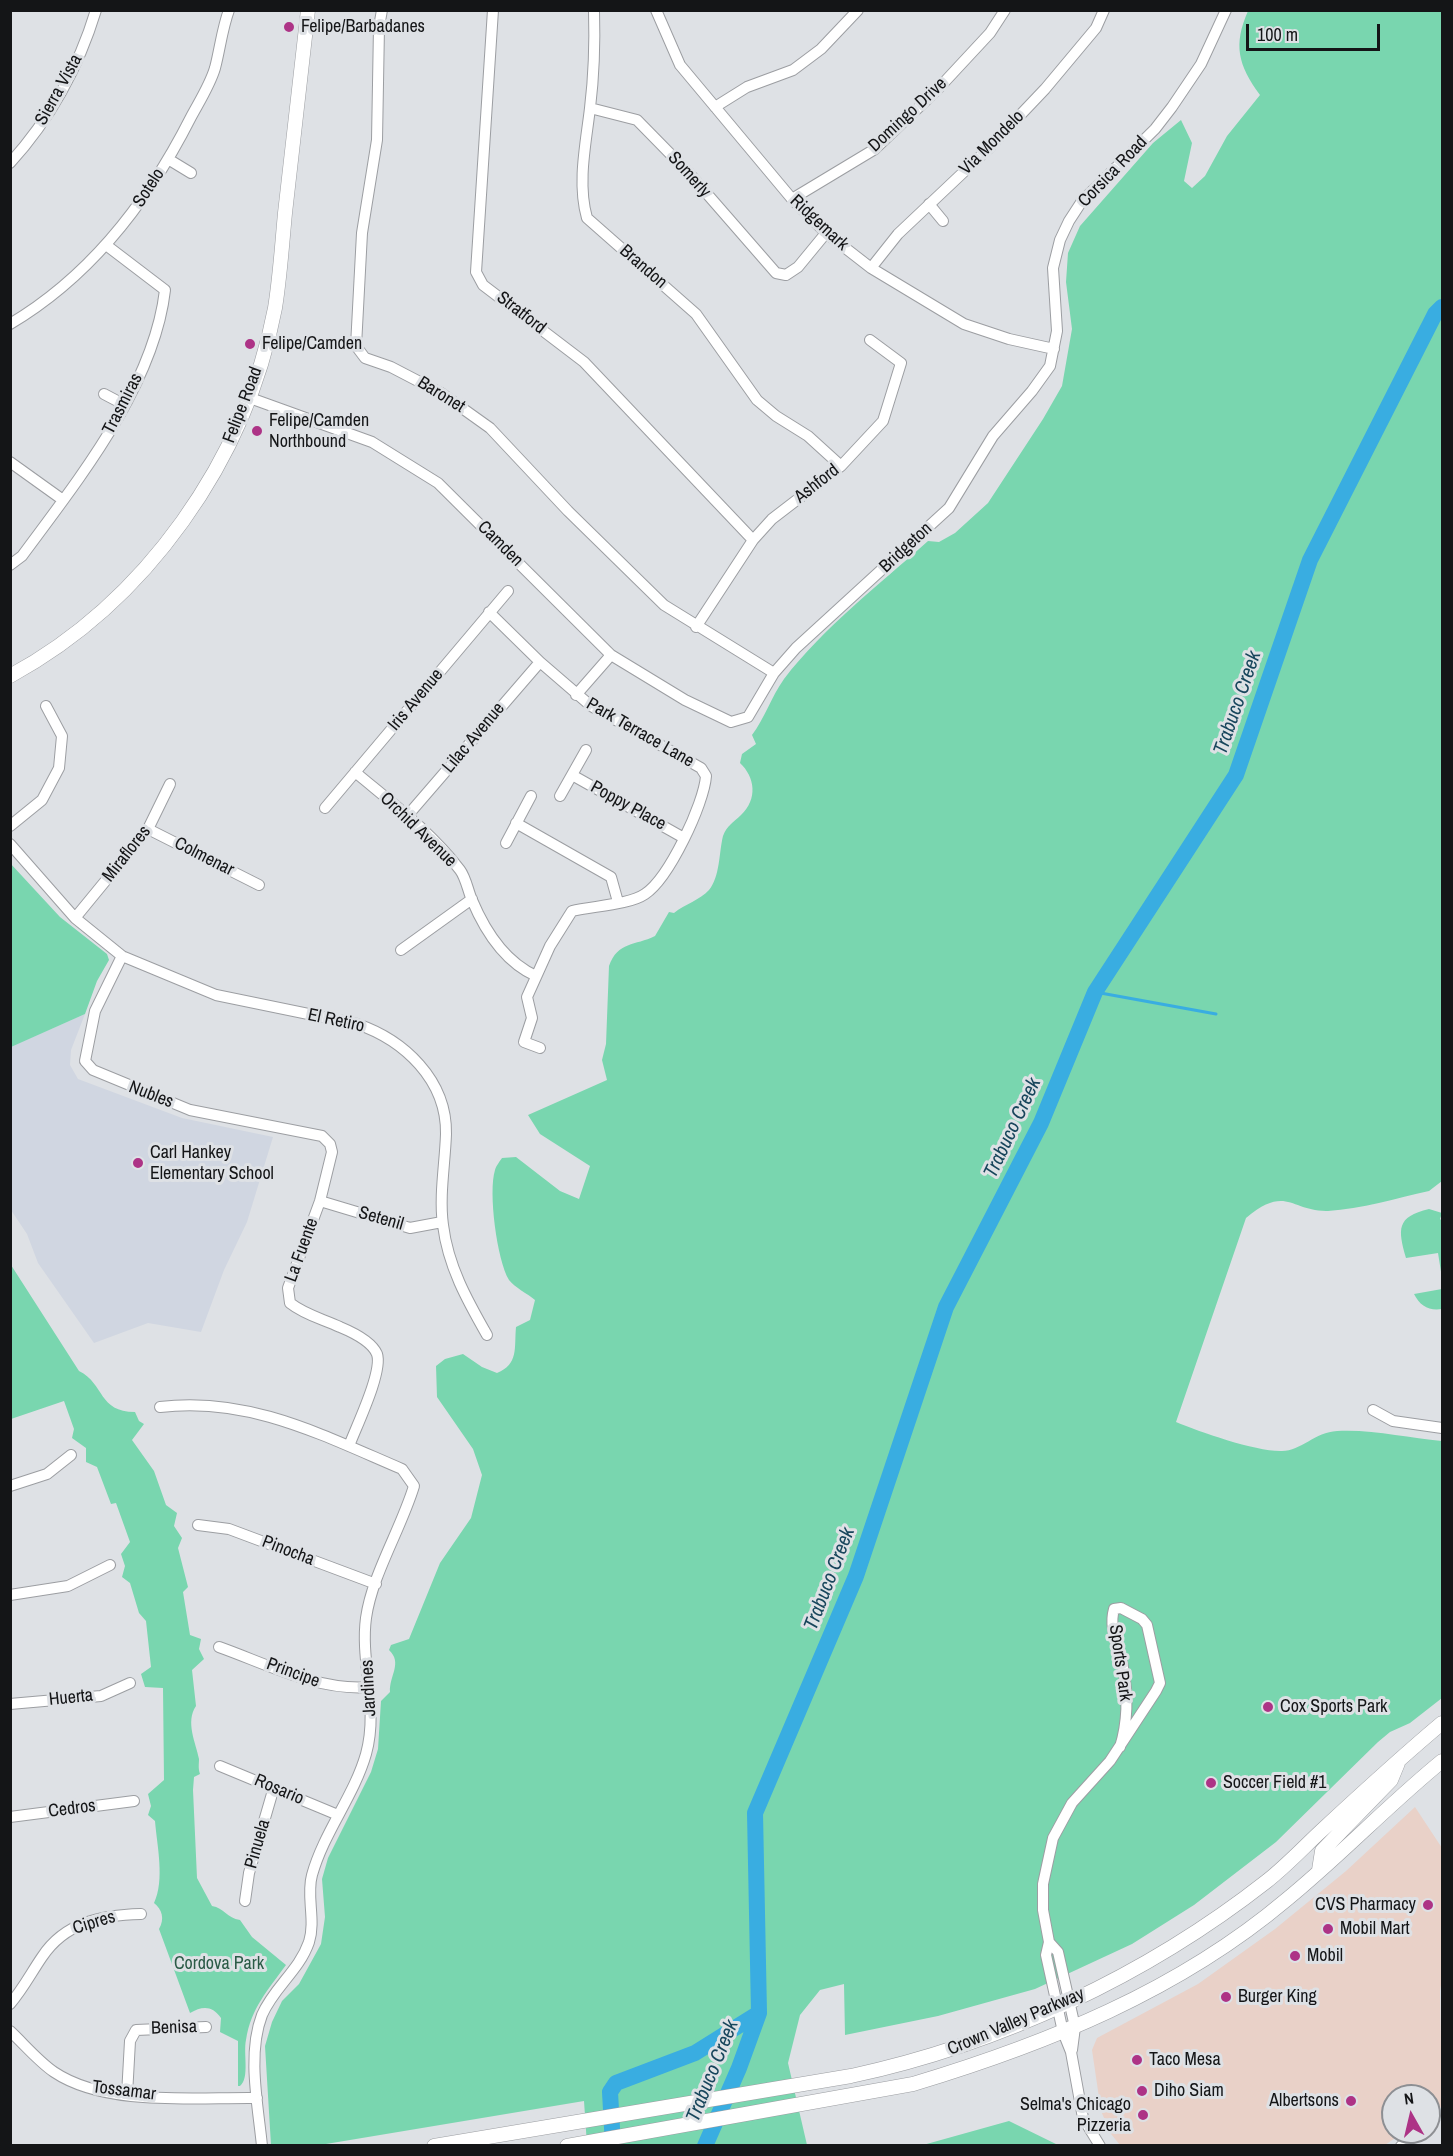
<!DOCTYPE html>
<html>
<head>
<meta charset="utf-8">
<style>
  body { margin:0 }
  #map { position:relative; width:1453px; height:2156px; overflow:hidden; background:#dee1e5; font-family:"Archivo Narrow",sans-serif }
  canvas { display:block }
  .frame { position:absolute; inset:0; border:12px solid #141517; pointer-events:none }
  .north { position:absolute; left:1381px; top:2084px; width:60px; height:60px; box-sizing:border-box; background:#dee1e5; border:2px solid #8d8f93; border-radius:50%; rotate:352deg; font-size:16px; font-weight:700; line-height:24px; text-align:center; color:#141517 }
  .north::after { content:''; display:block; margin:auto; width:21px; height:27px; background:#ad3386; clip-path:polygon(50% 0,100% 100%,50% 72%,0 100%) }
  .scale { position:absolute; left:1246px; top:24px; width:134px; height:27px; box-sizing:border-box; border:3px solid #141517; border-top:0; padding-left:8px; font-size:18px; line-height:21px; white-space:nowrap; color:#141517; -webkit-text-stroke:4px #dee1e5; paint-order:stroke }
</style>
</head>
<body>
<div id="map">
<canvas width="1453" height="2156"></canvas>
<div class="frame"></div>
<div class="north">N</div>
<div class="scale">100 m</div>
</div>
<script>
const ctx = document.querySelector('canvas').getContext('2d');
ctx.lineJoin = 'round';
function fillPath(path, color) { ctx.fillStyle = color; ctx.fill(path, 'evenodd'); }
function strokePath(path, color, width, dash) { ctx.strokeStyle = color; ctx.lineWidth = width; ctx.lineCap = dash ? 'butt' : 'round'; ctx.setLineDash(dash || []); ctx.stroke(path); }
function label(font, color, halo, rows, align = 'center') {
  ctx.font = font + ' "Archivo Narrow",sans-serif'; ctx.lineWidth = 6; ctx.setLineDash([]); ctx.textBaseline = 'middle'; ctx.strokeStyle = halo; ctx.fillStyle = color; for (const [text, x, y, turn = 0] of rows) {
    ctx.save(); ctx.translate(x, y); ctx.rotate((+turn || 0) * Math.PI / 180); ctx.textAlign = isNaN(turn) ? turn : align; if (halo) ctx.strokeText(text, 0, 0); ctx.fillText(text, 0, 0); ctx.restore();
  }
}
const commercial = new Path2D(`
  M1415,1807L1442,1848V1979L1440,1991L1442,2106L1429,2115V2096H1393V2132H1404L1385,2145H1120L1111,2134L1101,2111L1092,2050L1097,2038L1198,1984L1275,1929L1346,1871Z`);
const built = new Path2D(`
  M85,1014L71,1050L70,1065L78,1079L182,1118L273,1137L247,1222L224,1270L201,1332L148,1323L94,1343L38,1263L27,1234L11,1210L10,1047Z`);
const green = new Path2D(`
  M1248,11H1442V1181L1429,1191C1397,1198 1361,1209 1328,1211C1291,1212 1287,1184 1246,1218L1176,1422C1200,1432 1257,1452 1282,1451C1301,1451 1315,1432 1337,1431C1372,1429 1408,1438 1442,1441V1698L1410,1723L1390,1732L1378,1742L1276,1842L1194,1905L1132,1944L1035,1989L938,2016L845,2035L844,1984L820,1990L800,2015L788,2063L807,2145H587L584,2101L320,2145H271L265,2046L272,2022L282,2001L299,1984L321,1944L325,1917L322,1879L328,1858L371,1772L378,1749L381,1701L390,1692C389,1676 403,1663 389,1650L391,1645L409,1639L440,1563L471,1518L482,1475L473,1449L437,1397L436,1366L445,1359L463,1354L482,1367L497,1373C519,1364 514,1348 516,1327L530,1320L535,1300C528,1294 514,1287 509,1280C497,1260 488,1192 495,1170C496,1166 500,1161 502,1158L516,1157L560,1191L579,1199L590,1166L540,1134L528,1115L607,1080L602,1060L606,1044L609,966C618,941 635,946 655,936L669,912L674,913C685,904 700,900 709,890C720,877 719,852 723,836C727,825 733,823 741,815C758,799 755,777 740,763L742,754L756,744L752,735C765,718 771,697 784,679C824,627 879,585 928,541L939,542L955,533L988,503L1043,419L1062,386L1072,329L1066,282L1068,253L1080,226L1153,143L1181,120L1192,143L1184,181L1192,188L1205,176L1227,136L1260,95C1238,65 1233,45 1248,11Z
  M10,863L60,917L107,954L109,960L97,981L85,1014L11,1047Z
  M1429,1209L1442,1213L1440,1219L1442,1221V1278L1438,1253L1406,1258C1398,1229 1396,1217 1429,1209Z
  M11,1265L79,1371C105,1384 98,1412 135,1412L139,1421L144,1424L132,1440L154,1471L166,1505L177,1513L174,1526L182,1538L178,1548L188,1587L183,1592L190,1635L201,1639L199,1649L204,1659L192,1670L196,1706C185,1722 196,1743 199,1759C199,1764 198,1768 200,1774L194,1777L193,1790L197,1878L212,1906C224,1908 227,1918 240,1920L252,1937L286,1965C268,1990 251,2008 246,2040C243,2053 250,2078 240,2086H238V2041L220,2032L221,2018C212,2005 202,2006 190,2013L159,1929C165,1919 162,1909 154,1903C165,1880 157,1846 155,1821L148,1815L151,1806L148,1794L164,1780L163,1688L145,1687L141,1674L151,1667L146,1621L139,1613L130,1583L122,1577L125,1566L121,1554L130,1542L116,1503L111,1504L97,1467L86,1462V1448L72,1438L74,1429L64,1401L11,1419Z
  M1442,1289V1309C1429,1311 1420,1306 1414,1294Z
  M1009,2121L1058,2145H923Z`);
const stream = new Path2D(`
  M1095,992L1216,1014`);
const river = new Path2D(`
  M613,2146L610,2092L616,2083L695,2053L759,2013
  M705,2146L739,2068L759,2013L755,1813L856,1576L946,1307L1041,1123L1095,992L1236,775L1310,560L1435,314L1442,307`);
const minor = new Path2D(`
  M382,10L379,27L377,140L362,233L356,346L365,358L391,367L441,393L490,428L568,511L664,605L774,673
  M493,10L476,272L483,285L584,362L753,540
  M594,10C595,43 594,75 590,108C586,143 577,183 587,218L696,314L757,400L776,416L808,436L841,466
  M656,10L680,65L792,199L826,233L871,268L964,324L1009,339L1054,349
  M715,107L747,87L793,70L821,49L858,10
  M590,108L637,120L688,172L776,273L786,275L798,267L826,233
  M168,159L191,173
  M10,163C50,119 79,66 96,10
  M792,199L875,149L937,90L990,33L1005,10
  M929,204L943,221
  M871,268L898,234L988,149L1045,89L1096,28L1104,10
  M10,324C91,276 149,200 191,117C199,102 210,85 215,68C220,49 222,29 229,10
  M104,394L123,404
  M250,398L372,442L438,483L611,655L685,700L731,722L748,717L774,673L796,648L949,508L993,436L1032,391L1050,366L1057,331L1053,268L1060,240L1069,221L1082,201L1155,129L1172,107L1201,64L1226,10
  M10,462L63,500
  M10,565L22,556C78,480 154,386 165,290L106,245
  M489,612L540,662L591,706L701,768L706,776C704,804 669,878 645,894C629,905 592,906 572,911L550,946L527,997L532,1018L524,1042L540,1048
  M696,627L753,540L772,519L841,466L883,421L901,363L870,340
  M576,695L611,655
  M355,772C392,803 431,832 460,870C466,878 468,891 472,900C485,931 505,962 536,976
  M572,775L684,838
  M560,796L586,750
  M325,808L508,591
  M408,815L540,662
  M516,823L611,877L618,902
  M10,826L42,800L59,768L62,736L46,706
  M148,829L259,885
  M506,843L531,796
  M10,844L75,918L122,956L216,995L357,1024C404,1040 447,1080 446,1134C445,1164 439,1196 443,1225C448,1266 467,1300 487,1335
  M75,918L148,829L170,784
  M401,950L472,899
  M122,956L95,1011L85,1061L93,1070L190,1110L322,1136L330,1144L332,1152L320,1201L288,1288L290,1303C305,1315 323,1319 340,1327C352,1332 372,1342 377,1354C383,1372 356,1427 349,1446
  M320,1201L410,1228L442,1222
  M160,1407C248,1396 322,1435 402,1469L414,1486C401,1529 372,1575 366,1618C360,1663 379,1707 366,1754C354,1796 324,1832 312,1875C306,1896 316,1920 309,1942C299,1971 274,1987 262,2015C247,2054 258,2105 262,2146
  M1373,1410L1393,1421L1442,1428
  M10,1486L47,1474L71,1455
  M198,1525L229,1529L376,1584
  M10,1595L68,1586L110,1565
  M219,1647C267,1664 317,1691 369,1687
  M10,1704L101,1696L130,1683
  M220,1766L338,1815
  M10,1817L134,1801
  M245,1901L249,1873L274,1787
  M1049,1942L1058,1952L1075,2027L1072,2050
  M10,2004C23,1989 31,1973 42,1957C65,1922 102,1915 141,1914
  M10,2031C24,2044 38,2061 54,2072C106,2107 196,2097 257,2098
  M127,2095L130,2041L136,2030L206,2027
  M1429,2125L1432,2124
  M1100,2146L1083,2118L1071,2052L1063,2032L1046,1955L1049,1942L1043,1910V1884L1053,1838L1072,1803L1110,1761L1156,1691L1160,1683L1147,1625L1142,1619L1121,1608L1114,1609C1108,1630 1120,1648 1123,1668C1128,1694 1128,1721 1120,1747
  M1401,2146L1420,2132`);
const major = new Path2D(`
  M10,676C146,602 246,460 275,308C280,277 282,245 285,213C293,146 300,78 308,10
  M1319,1870L1322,1851L1391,1780L1398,1763
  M434,2146L851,2076C1000,2044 1146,1976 1267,1881C1286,1866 1303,1848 1320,1832C1360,1795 1400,1758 1442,1723
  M567,2146L913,2084C1046,2044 1178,1991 1286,1900C1340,1856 1388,1805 1442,1761`);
const markers = [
  [289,27,6,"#ad3386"],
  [250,344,6,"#ad3386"],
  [257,431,6,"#ad3386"],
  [138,1163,6,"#ad3386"],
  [1268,1707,6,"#ad3386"],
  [1211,1783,6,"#ad3386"],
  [1428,1905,6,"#ad3386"],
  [1328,1929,6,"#ad3386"],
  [1295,1956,6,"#ad3386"],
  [1226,1997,6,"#ad3386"],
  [1137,2060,6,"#ad3386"],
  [1142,2091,6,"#ad3386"],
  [1351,2101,6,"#ad3386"],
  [1143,2115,6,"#ad3386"]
];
const poiNames = [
  ["Felipe/Barbadanes",301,27],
  ["Felipe/Camden",262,344],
  ["Felipe/Camden",269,421],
  ["Northbound",269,442],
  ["Carl Hankey",150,1153],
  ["Elementary School",150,1174],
  ["Cox Sports Park",1280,1707],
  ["Soccer Field #1",1223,1783],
  ["CVS Pharmacy",1416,1905,"right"],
  ["Mobil Mart",1340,1929],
  ["Mobil",1307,1956],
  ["Burger King",1238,1997],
  ["Taco Mesa",1149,2060],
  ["Diho Siam",1154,2091],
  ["Albertsons",1339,2101,"right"],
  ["Selma's Chicago",1131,2105,"right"],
  ["Pizzeria",1131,2126,"right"]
];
const streetNames = [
  ["Sierra Vista",59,90,-61],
  ["Domingo Drive",908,115,-43],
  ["Via Mondelo",992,143,-45],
  ["Corsica Road",1113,172,-46],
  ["Somerly",689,175,48],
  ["Sotelo",149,188,-57],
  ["Ridgemark",819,223,43],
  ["Brandon",643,267,41],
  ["Stratford",521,313,38],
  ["Baronet",441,395,32],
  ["Trasmiras",123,404,-63],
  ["Felipe Road",243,405,-69],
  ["Ashford",817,484,-38],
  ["Camden",500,544,45],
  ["Bridgeton",906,548,-43],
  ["Iris Avenue",416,700,-50],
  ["Park Terrace Lane",640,733,30],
  ["Lilac Avenue",474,738,-50],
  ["Poppy Place",628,806,29],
  ["Orchid Avenue",418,830,44],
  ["Miraflores",127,854,-52],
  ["Colmenar",204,857,27],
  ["El Retiro",336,1021,12],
  ["Nubles",151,1095,21],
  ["Setenil",381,1219,16],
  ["La Fuente",302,1250,-70],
  ["Pinocha",288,1551,21],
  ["Sports Park",1120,1663,82],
  ["Principe",293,1673,20],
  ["Jardines",369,1688,-93],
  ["Huerta",71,1698,-6],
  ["Rosario",279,1790,23],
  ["Cedros",72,1809,-7],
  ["Pinuela",258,1844,-74],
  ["Cipres",94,1923,-17],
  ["Crown Valley Parkway",1016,2022,-23],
  ["Benisa",174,2028,-2],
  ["Tossamar",124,2091,7]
];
const parkNames = [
  ["Cordova Park",219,1964]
];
const waterNames = [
  ["Trabuco Creek",1238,703,-71],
  ["Trabuco Creek",1013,1128,-65],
  ["Trabuco Creek",830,1579,-69],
  ["Trabuco Creek",713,2071,-68]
];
fillPath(commercial, '#e9d1c8');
fillPath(built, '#d0d6e1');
fillPath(green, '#79d6af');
strokePath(stream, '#39ade1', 3);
strokePath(river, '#39ade1', 16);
strokePath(minor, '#9c9ea2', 12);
strokePath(major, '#9c9ea2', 15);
strokePath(minor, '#fff', 10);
strokePath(major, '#fff', 14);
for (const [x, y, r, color] of markers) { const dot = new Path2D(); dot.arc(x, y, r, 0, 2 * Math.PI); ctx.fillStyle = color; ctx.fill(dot); strokePath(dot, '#dee1e5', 2); }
label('18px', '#141517', '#dee1e5', poiNames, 'left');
label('18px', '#141517', '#dee1e5', streetNames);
label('18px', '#2b5b47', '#dee1e5', parkNames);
label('italic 20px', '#18465c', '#dee1e5', waterNames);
</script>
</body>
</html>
